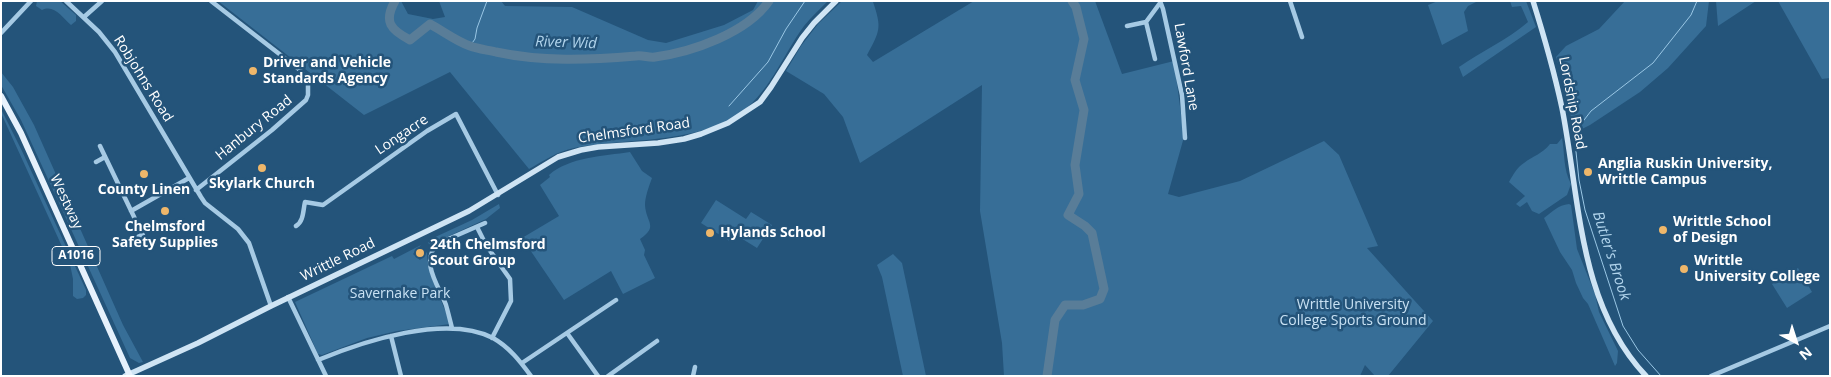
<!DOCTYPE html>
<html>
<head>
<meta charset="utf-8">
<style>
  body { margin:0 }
  #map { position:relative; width:1831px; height:377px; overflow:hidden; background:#24547a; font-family:"Open Sans",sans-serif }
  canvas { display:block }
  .frame { position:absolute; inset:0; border:2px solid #fff; pointer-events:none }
  .north { position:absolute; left:1771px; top:317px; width:50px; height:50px; -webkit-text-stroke:4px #24547a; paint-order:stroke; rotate:140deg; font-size:14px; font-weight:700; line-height:20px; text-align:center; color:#fff }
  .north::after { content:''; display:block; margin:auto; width:18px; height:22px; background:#fff; clip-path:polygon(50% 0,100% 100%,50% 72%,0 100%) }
</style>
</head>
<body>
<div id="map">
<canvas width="1831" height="377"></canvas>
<div class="frame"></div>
<div class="north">N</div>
</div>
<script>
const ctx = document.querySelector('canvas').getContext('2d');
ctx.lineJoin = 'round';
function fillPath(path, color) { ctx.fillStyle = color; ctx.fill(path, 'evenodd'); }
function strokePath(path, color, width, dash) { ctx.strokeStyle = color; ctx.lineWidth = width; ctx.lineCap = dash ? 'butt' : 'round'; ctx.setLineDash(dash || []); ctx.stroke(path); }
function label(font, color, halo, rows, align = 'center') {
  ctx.font = font + ' "Open Sans",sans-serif'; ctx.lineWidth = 5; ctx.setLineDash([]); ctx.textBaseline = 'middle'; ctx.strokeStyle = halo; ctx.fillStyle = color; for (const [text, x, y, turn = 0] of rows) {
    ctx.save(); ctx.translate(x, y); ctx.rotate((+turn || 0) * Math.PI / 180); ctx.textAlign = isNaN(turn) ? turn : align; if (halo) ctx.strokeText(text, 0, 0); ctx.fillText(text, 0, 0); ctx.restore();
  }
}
const green = new Path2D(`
  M37,1H60L76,15V21L71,25C62,17 54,4 42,10L36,6Z
  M218,1H401L408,14L433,19L445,17L439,1H501L505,6L572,7L648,40L666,43L724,25L753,10L758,1H828C820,9 811,17 804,26C782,56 769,95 736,116C691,144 625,138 574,148C558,151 543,161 529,169L450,72L364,115Z
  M842,1L873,2C882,28 880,31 867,55L873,62L974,1H1095L1122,74L1174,61L1184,137L1168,194L1179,197L1240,181L1324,141L1339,155L1378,246L1367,248L1433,321L1388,376H1375L1365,365L1360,376H1004L1002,343L980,211L982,85L860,163L843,117L824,94L786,71L801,46L818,24Z
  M1438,1H1478L1468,6L1464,12L1468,31L1442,45L1428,5Z
  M1510,1H1526L1536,27L1463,77L1459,67C1482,51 1507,40 1528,22L1521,6L1512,7Z
  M1625,1H1709L1706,26L1668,68L1640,92L1590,125L1574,133L1565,87L1556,57L1566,46L1599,29Z
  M1716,1H1756L1718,26Z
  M1778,1H1830V78L1822,79Z
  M1,72L13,87L34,125L123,325L143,362L139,363L130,358L21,120L1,85Z
  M1,109L22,151L86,290V295L83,298L77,299L73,296V279L70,264L1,113Z
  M1562,138C1565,154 1563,169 1571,184L1567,195L1539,214L1532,211L1527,202L1520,207L1516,204L1525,196L1509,182C1513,175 1517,167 1524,163C1533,156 1542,154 1550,144H1557Z
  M630,152L642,171L652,178C649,186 645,197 645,205C646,223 659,226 640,239L645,250L644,255L655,278L623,294L611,271L564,300L522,238L559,216L540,185L550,177L549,175C569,157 604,156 630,152Z
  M716,200L746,219L751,212L772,225L757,248L736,235L731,242L701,223Z
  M499,204L500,208L486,219L436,242L432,246L428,243L431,239L472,220Z
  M1569,204L1571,205L1577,249L1595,294L1599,312L1618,351L1617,363L1615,366L1588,304L1583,298L1576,283L1572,270L1560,252L1544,218C1552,212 1558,205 1569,204Z
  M421,245L413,254L420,260L427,252C427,277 443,300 450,324L397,331L367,338L322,355L318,354L295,302L392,256L394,259Z
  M893,254L902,263L926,376H903L882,277L877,265Z
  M1798,268L1812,292L1787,308L1772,284Z`);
const stream = new Path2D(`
  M470,46L475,39L477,28L487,1
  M729,106L768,62L786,29L805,1
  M1661,376L1638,350L1623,326L1585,210L1579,180L1574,133L1591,111L1653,63L1691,15L1697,1`);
const river = new Path2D(`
  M395,1C383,22 391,30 410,40L430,24C443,31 456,41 470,46C478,49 488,50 496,52C542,62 589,60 636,56C643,55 649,58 655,57C692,52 747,33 769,1
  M1047,376L1055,320L1065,305H1083L1100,299L1104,289L1092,233L1085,226L1068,215L1079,194L1075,165L1084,110L1075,80L1084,39L1076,7L1072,1`);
const street = new Path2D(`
  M66,1L99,32L115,52L201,197L205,203L238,229L249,243L271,306
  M1160,1L1163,9L1182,95L1185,138
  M1290,1L1302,37
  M84,17L102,1
  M1146,22L1155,59
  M1127,26L1146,22L1160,3
  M1,33L31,1
  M100,146L148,246
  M96,162L105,157
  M196,190L272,130L306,100L308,95V82L300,70L211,1
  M131,211L189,178
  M296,226C304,221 303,210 305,202L323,205L427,131L456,114L498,195
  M477,227L486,245L510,279L511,301L492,338
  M133,239L142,235
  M288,297L326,376
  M452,328C450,320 448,312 446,305C439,286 420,263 437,244L485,223
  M567,333L598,376
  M391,336L401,376
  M318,360C364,341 446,314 493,338C509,347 520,361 531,376
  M522,363L616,300
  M608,376L657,341
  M693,376L695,367
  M1711,376L1830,326`);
const secondary = new Path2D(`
  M1533,1C1544,36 1554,71 1562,108C1580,199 1578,304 1646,376
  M125,376L198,343L271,306L469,211L558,157L581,150L598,147L658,143L684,139L701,134L728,123L760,102L771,87L802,38L814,23L836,1`);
const primary = new Path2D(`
  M1,96L21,133L130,376`);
const markers = [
  [253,71,5,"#efb76a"],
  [262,168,5,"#efb76a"],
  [1588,172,5,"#efb76a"],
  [144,174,5,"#efb76a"],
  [165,211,5,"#efb76a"],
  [1663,230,5,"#efb76a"],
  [710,233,5,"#efb76a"],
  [420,253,5,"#efb76a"],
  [1684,269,5,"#efb76a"]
];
const shields = [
  [76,256,48]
];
const shieldNames = [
  ["A1016",76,256]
];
const poiNames = [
  ["Driver and Vehicle",263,63],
  ["Standards Agency",263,79],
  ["Anglia Ruskin University,",1598,164],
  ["Writtle Campus",1598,180],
  ["Skylark Church",262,184,"center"],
  ["County Linen",144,190,"center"],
  ["Writtle School",1673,222],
  ["of Design",1673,238],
  ["Chelmsford",165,227,"center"],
  ["Safety Supplies",165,243,"center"],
  ["Hylands School",720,233],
  ["24th Chelmsford",430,245],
  ["Scout Group",430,261],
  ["Writtle",1694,261],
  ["University College",1694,277]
];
const streetNames = [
  ["Lawford Lane",1186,67,80],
  ["Robjohns Road",143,79,58],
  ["Lordship Road",1572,103,79],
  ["Hanbury Road",254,128,-39],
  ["Chelmsford Road",634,131,-8],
  ["Longacre",402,135,-34],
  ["Westway",66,202,65],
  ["Writtle Road",338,260,-26]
];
const parkNames = [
  ["Savernake Park",400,294],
  ["Writtle University",1353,305],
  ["College Sports Ground",1353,321]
];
const waterNames = [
  ["River Wid",566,43,2],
  ["Butler's Brook",1611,256,72]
];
fillPath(green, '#376e97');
strokePath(stream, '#9ac7e5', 1);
strokePath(river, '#597d98', 9);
strokePath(street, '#a6cae4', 4.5);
strokePath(secondary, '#cfe4f4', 5.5);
strokePath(primary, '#e6f1fc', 6);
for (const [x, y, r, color] of markers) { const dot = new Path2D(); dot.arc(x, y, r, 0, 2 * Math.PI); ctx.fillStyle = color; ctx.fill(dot); strokePath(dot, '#24547a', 2); }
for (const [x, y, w] of shields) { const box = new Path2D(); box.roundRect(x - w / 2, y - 9.5, w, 19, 4); ctx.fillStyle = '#24547a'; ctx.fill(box); strokePath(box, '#fff', 1); }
label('bold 12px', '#fff', null, shieldNames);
label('bold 14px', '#fff', '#24547a', poiNames, 'left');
label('14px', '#fff', '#24547a', streetNames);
label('14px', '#c9e2f4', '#24547a', parkNames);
label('italic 15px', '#b1d4ec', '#24547a', waterNames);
</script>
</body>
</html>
